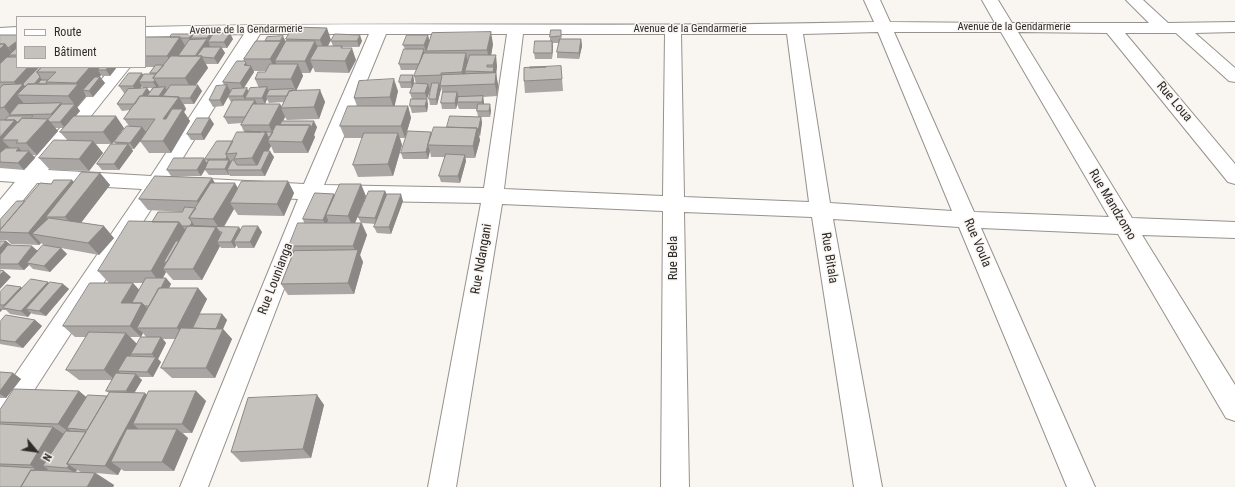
<!DOCTYPE html>
<html>
<head>
<meta charset="utf-8">
<style>
  body { margin:0 }
  #map { position:relative; width:1235px; height:487px; overflow:hidden; background:#f9f5f1; font-family:"Roboto Condensed",sans-serif }
  canvas { display:block }
  .legend { position:absolute; left:16px; top:16px; width:130px; height:52px; box-sizing:border-box; background:#f9f5f1; border:1px solid #a8a5a2; margin:0; padding:5px 7px; list-style:none; font-size:12px; color:#2e2c2b }
  .legend li { display:flex; align-items:center; gap:8px; height:20px }
  .legend b { width:20px; border:1px solid #a8a5a2 }
  .north { position:absolute; left:16px; top:431px; width:40px; height:40px; -webkit-text-stroke:3px #f9f5f1; paint-order:stroke; rotate:119deg; font-size:11px; font-weight:700; line-height:16px; text-align:center; color:#2e2c2b }
  .north::after { content:''; display:block; margin:auto; width:14px; height:18px; background:#2e2c2b; clip-path:polygon(50% 0,100% 100%,50% 72%,0 100%) }
</style>
</head>
<body>
<div id="map">
<canvas width="1235" height="487"></canvas>
<ul class="legend">
<li><b style="height:5px;background:#fff"></b>Route</li>
<li><b style="height:11px;background:#c5c1bd"></b>Bâtiment</li>
</ul>
<div class="north">N</div>
</div>
<script>
const ctx = document.querySelector('canvas').getContext('2d');
ctx.lineJoin = 'round';
function strokePath(path, color, width, dash) { ctx.strokeStyle = color; ctx.lineWidth = width; ctx.lineCap = dash ? 'butt' : 'round'; ctx.setLineDash(dash || []); ctx.stroke(path); }
function fillPath(path, color) { ctx.fillStyle = color; ctx.fill(path, 'evenodd'); }
function label(font, color, halo, rows, align = 'center') {
  ctx.font = font + ' "Roboto Condensed",sans-serif'; ctx.lineWidth = 3; ctx.setLineDash([]); ctx.textBaseline = 'middle'; ctx.strokeStyle = halo; ctx.fillStyle = color; for (const [text, x, y, turn = 0] of rows) {
    ctx.save(); ctx.translate(x, y); ctx.rotate((+turn || 0) * Math.PI / 180); ctx.textAlign = isNaN(turn) ? turn : align; if (halo) ctx.strokeText(text, 0, 0); ctx.fillText(text, 0, 0); ctx.restore();
  }
}
const street = new Path2D(`
  M864,0H880L890,22L995,23L982,0H998L1012,23H1149L1126,0H1143L1168,23L1235,22V32L1195,33L1235,68V82L1229,81L1176,33H1125L1235,164V184L1228,182L1107,33L1018,32L1132,218L1235,222V238L1142,235L1235,385V421L1226,418L1118,234L981,228L1095,487H1067L959,227L833,219L882,487H854L812,217L684,212L689,487H661L663,211L502,204L456,487H428L481,203L318,200L208,487H180L298,199L163,191L9,429L0,433V397L142,189L37,183L7,220L0,222V200L15,182L0,181V167L26,168L112,67H130L48,170L151,176L244,34L145,37V27C388,21 631,28 874,22ZM878,32L952,211L830,203L803,34ZM894,32H1001L1109,217L974,212ZM260,34H369L304,184L171,177ZM386,34H507L484,188L324,185ZM523,34H665L663,196L504,189ZM681,34H787L809,202L684,197Z
  M17,27V37L0,38V28Z`);
const wall = new Path2D(`
  M327,28L328,46H333L331,41H362L359,47H342L356,60L349,73L315,72L313,67L310,73H302L303,76L296,91L320,90L325,102L319,119L287,120L285,117L283,121L317,127L314,135L315,137L308,153H274L271,146L268,151L274,157L265,176H230L229,174V175H209L205,170L201,176H173L215,183L238,189L288,181L294,193L284,216L238,215L234,209L224,227L241,230L262,232L254,248H238L236,245L235,248H221L220,246L202,280H173L166,272L163,278H166L171,284L169,288H198L207,299L193,328L222,314L227,320L223,329L232,339L215,378H172L161,368L176,339H163L166,343L158,359L161,362L153,377H138L142,380L134,393L147,395L196,391L206,401L192,433H183L188,438L174,471H124L121,469L118,475L96,473L114,485L113,487H0V410L79,391L86,397L107,396L109,393L106,391L112,380H79L66,370L86,337H75L63,326L139,290L144,283H109L98,271L152,222L182,212L148,210L139,199L171,176L167,170L208,163L205,159L233,141L244,132L241,125L242,123L228,124L224,117L232,102H231L228,97L223,106L213,107L209,100L224,86L223,82L245,61L244,59L285,42L286,41V39ZM254,71H266L255,79L259,88L248,91L244,88L254,72ZM267,99L269,103L284,102L282,107L280,104H265ZM143,333L146,337L137,344L130,337H141ZM77,470L81,472H75Z
  M192,34L193,36L210,34L211,37L233,39L227,48H222L225,53L218,64H206L208,68L196,85L202,91L194,104H184L186,109L184,112L190,121L171,153H149L140,141L134,149H132L133,151L119,170H102L97,164L111,144H96L103,153L89,171L50,170L39,158L68,141L60,132L63,128H55L58,131L37,155H33L35,158L24,170L0,168V35H17V67H117L110,76H102L101,75L100,77L105,83L93,97H87L86,94V96L77,107L80,111L76,116L124,128L112,144H116L114,142L129,126L124,119L130,110L122,111L117,104L125,93H124L119,86L144,75L151,74L150,73L154,67H133H145V37H170ZM142,86L143,88H152L150,92L140,88Z
  M428,35L429,40L493,44L491,55L497,66L496,73L498,85L497,96L483,97L484,104L491,110L490,117H481L482,123L479,137L480,140L475,158H465L466,161L460,183L441,182L439,176L445,157H431L430,151L428,159H403L401,153L432,133L478,117L477,111V109H459L457,104L456,109H442L441,103L443,95L441,87V89L437,105H430L429,99L431,88H430V90L427,99L428,105L427,112L412,113L410,106L412,99L410,93L412,88H401L399,82L413,75L414,81V84H416L414,76L417,70H401L399,64L405,49L403,45Z
  M562,36L561,39H581L582,46L579,59L557,58V52L559,43H553L552,59H535L534,53L550,41V37Z
  M562,78L563,91L525,93L524,81Z
  M398,91L394,106H408L411,118L405,138H400L402,145L393,176L358,177L353,165L363,138H345L340,126L357,106L354,98Z
  M214,124L204,140H191L187,134Z
  M100,173L110,185L81,223L114,238L99,255L61,248L67,254L50,272L33,269L29,265L24,270L0,269V241H6L11,245L37,251L44,245L41,243L39,245L11,244L7,240H0V220L25,201L51,184L72,180L74,182Z
  M385,191L387,195L403,201L391,234L377,233L374,227L376,224L362,223L367,235L360,255L363,262L354,294L288,295L281,284L293,253L289,246L304,223L303,219L334,194L335,196H366L355,223H361L358,217Z
  M49,283L63,284L69,289L46,316L33,314L31,313L28,317L10,314L6,310H2L0,312V292Z
  M35,320L42,326L23,348L0,344V322Z
  M0,372L13,373L21,379L6,398H0Z
  M317,395L324,405L311,458L241,462L231,452Z`);
const shadedWall = new Path2D(`
  M327,28L331,40L325,52L320,40Z
  M491,32L493,44L490,62L487,50Z
  M230,33L233,39L227,48L224,42Z
  M192,34L194,38H191L194,42L192,44L189,38Z
  M210,34L213,40L209,42L207,38Z
  M360,35L362,41L359,47L357,41Z
  M428,35L429,41L426,52L424,45Z
  M283,36L286,42L275,61L278,67L276,71L270,59Z
  M180,37L187,49L174,68L167,56Z
  M207,39L210,46L202,57L208,68L192,90L185,78L194,59Z
  M581,39L582,46L579,59V53Z
  M17,41V51L14,55L9,48Z
  M315,41L320,53L310,60L313,67L310,73L305,61Z
  M552,41L553,47L552,59Z
  M5,44L14,55H9L12,58L0,70V49Z
  M221,47L225,53L218,64L214,58Z
  M352,48L356,60L349,73L345,61Z
  M424,49L425,56L420,70L419,64Z
  M466,53L468,64L465,71L466,75L464,84L462,72Z
  M496,55L497,66L496,75V73L498,85L497,96L493,72L494,69L493,65Z
  M246,63L249,69L251,66L254,72L243,89L240,83L244,65Z
  M298,64L303,76L296,91L291,79Z
  M28,67H45L37,72L40,76L17,95L25,105L10,115L4,107L19,88L14,82Z
  M90,67H105L98,70L101,75L91,87L100,77L105,83L93,97L89,91L83,90L86,96L77,107L80,111L65,128L60,122L75,105L68,96L77,84L76,83Z
  M108,67H117L110,76L106,70Z
  M142,73L146,79L139,82L142,86L137,92L133,86Z
  M413,75L414,81L412,88L411,82Z
  M40,77L45,83L31,88Z
  M394,79L398,91L394,109L390,97Z
  M155,80L159,86L157,88L153,82Z
  M439,83L441,89L437,105L436,99Z
  M428,84L430,90L427,99L428,105L427,112L425,106L427,99L425,93Z
  M198,85L202,91L194,104L190,98Z
  M227,85L231,92L223,106L220,100Z
  M165,87L169,94L157,99Z
  M267,87L270,94L266,96L267,99L265,104L262,98Z
  M147,88L152,94L137,104Z
  M247,88L250,95L245,98L246,102L243,96Z
  M320,90L325,102L319,119L314,107Z
  M457,92L459,98L456,109L455,103Z
  M483,96L484,103L483,109L482,102Z
  M179,97L186,109L184,112L190,121L171,153L163,141V119Z
  M255,100L258,106L247,117Z
  M61,103L65,109L56,120L51,114Z
  M280,104L282,108H281L285,117L277,133L274,136L269,125Z
  M490,104L491,110L490,117L489,111Z
  M408,106L411,118L405,138L401,126Z
  M116,116L124,128L112,144L103,132Z
  M481,117L482,123L480,137L478,131Z
  M210,118L214,124L204,140L201,134Z
  M48,119L58,131L37,155L26,143Z
  M15,120L26,132L2,140L11,149L0,162V125Z
  M314,121L317,127L314,135L315,137L308,153L302,142L310,125Z
  M142,127L147,133L134,149L130,143Z
  M477,128L480,140L475,158L473,146Z
  M266,132L270,141H268L271,146L259,170L252,158Z
  M431,132L433,138L428,145L430,151L428,159L426,152Z
  M398,133L402,145L393,176L388,164Z
  M93,141L103,153L89,171L79,159Z
  M128,144L133,151L119,170L114,164Z
  M19,148L24,154L16,151Z
  M29,151L35,158L24,170L18,163Z
  M270,151L274,157L265,176L261,170Z
  M465,155L466,161L460,183L458,176Z
  M227,156L231,162L227,170L229,174V175L225,169L228,163L226,159Z
  M204,158L208,164L201,176L197,170Z
  M100,173L110,185L76,229L65,217Z
  M212,178L219,190L205,213L197,201Z
  M72,180L82,192L46,217L55,226L32,234L41,243L39,245L28,233Z
  M288,181L294,193L284,216L277,204Z
  M235,183L242,195L230,203L234,209L221,231L213,219Z
  M361,184L366,196L353,228L348,216Z
  M385,191L388,197L377,224L375,218Z
  M334,194L337,200L326,215L328,220L326,226L323,220Z
  M401,194L403,201L391,234L389,227Z
  M179,222L188,233L164,262L169,268L163,269L166,272L160,283L151,271Z
  M192,222L196,228L194,232L190,226Z
  M361,223L367,235L360,255L363,262L354,294L348,283L357,254L353,246Z
  M104,226L114,238L99,255L88,243Z
  M258,226L262,232L254,248L250,242Z
  M216,227L224,239L217,242L220,246L202,280L193,269Z
  M239,227L243,233L234,242L236,245L235,248L231,242Z
  M6,241L13,247L0,262V248Z
  M32,246L39,252L27,263L29,265L24,270L18,264Z
  M61,248L67,254L50,272L44,266Z
  M4,271L11,277L0,289V275Z
  M166,278L171,284L156,312L151,306Z
  M48,282L54,288L26,309L31,313L28,317L21,311Z
  M133,283L143,294L136,306L121,303Z
  M63,284L69,289L46,316L39,311Z
  M21,287L28,293L8,309L4,305Z
  M198,288L207,299L187,339L177,328Z
  M142,303L153,314L137,328L143,333L141,337L130,326Z
  M0,308L2,310L0,312Z
  M222,314L227,320L219,338L214,332Z
  M35,320L42,326L23,348L15,342Z
  M223,329L232,339L215,378L206,368Z
  M126,333L137,344L122,371H118L120,373L116,381L104,370Z
  M161,337L166,343L158,359L161,362L153,377L147,372L155,358L152,354Z
  M13,373L21,379L6,398L0,394V391Z
  M136,374L142,380L132,397L126,391Z
  M79,391L92,402L67,428L73,433L72,434L58,424Z
  M196,391L206,401L192,433L182,424Z
  M145,393L156,403L133,424L141,431L111,462L121,469L118,475L105,466Z
  M317,395L324,405L311,458L303,449Z
  M53,427L67,436L43,466L48,469L45,473L24,487L35,468L30,465Z
  M177,429L188,438L174,471L162,462Z
  M69,465L77,470L75,473L67,468Z
  M95,473L114,485L113,487H87Z`);
const building = new Path2D(`
  M293,27L327,28L320,40L286,39Z
  M551,30H561V36L550,37Z
  M491,32L487,50L426,51L432,33Z
  M214,33H230L224,42H208Z
  M172,34H192L189,38H181L180,37H170Z
  M194,34H210L207,38H191Z
  M335,34L360,35L357,41H331Z
  M0,35H17V41L8,48L5,44H0Z
  M407,35H428L424,45H403Z
  M283,36L280,41H265L267,37Z
  M145,37H180L167,56H145Z
  M207,39L195,56H178L189,40Z
  M560,39H581L579,53L557,52Z
  M256,41H281L270,59H244Z
  M286,41H315L305,61H275Z
  M535,41H552V53H534Z
  M0,44H5L0,49Z
  M318,46H342L341,48H352L345,61L310,60Z
  M204,47H221L214,58L202,57V56H197Z
  M17,48V55H9Z
  M404,49H424L419,64H399Z
  M424,53H466L462,72L441,73V75L414,76Z
  M470,55H496L493,65H487V67H494L493,72L465,71Z
  M171,56H202L185,78H153Z
  M7,57H17V67H28L14,82H0V64Z
  M237,61H245L246,63L244,65L251,66L240,83L223,82Z
  M270,64H298L291,79H255L258,72H265Z
  M156,65H164L157,73H150Z
  M561,66L562,79L524,81V68Z
  M39,67H42L37,72L40,77L34,84H28L25,87L23,84Z
  M42,67H90L76,83L46,82L56,72H37Z
  M100,67H108L106,70H98Z
  M530,67H546L530,68Z
  M129,73H142L133,86H119Z
  M496,73L495,84L440,86L442,75Z
  M144,74H156L153,78L155,80L153,82H139Z
  M401,75H413L411,82H399Z
  M95,77H100L89,91L83,90Z
  M394,79L390,97L354,98L359,81Z
  M41,80H48L46,82L47,84H38Z
  M414,83L428,84L425,93H410Z
  M432,83H439L436,99H429Z
  M23,84L4,107L0,108V88L3,85Z
  M28,84H78L68,96L17,95Z
  M171,85H198L190,98H180L179,97L163,96Z
  M227,85L220,100H209L216,86Z
  M165,87L159,96H147L153,88Z
  M267,87L262,98H245L250,88Z
  M147,88L142,96H140L135,104H117L128,89Z
  M247,88L243,96H228L232,89Z
  M293,89L292,91H289L287,96H266L269,90Z
  M320,90L314,107L281,108L289,91Z
  M443,92H457L455,103H441Z
  M140,96L179,97L163,119H166L172,109H183L163,141H140L155,119H124Z
  M483,96L482,102H457L458,97Z
  M411,99H427L425,106H410Z
  M233,100H255L245,117H224Z
  M61,103L51,114L9,115L18,104Z
  M62,104H75L60,122H50L48,120Z
  M253,104H280L269,125H241Z
  M478,104H490L489,111H477Z
  M348,106H408L401,126H340Z
  M9,116H33L31,118H22L18,123L15,120H5Z
  M74,116H116L103,132H60Z
  M450,116L481,117L478,131L477,128L447,127Z
  M22,118L48,119L26,143H16L18,140H2Z
  M197,118H210L201,134H187Z
  M0,120H15L0,137Z
  M282,121H314L311,128L310,125H280Z
  M276,125H310L302,142L268,141Z
  M127,126L142,127L130,143L114,142Z
  M434,127L477,128L473,146L428,145Z
  M246,131L261,132H246Z
  M408,131L431,132L426,152L401,153Z
  M237,132H266L252,158L234,159L237,153L226,154Z
  M264,132H273L270,137H268L266,132Z
  M364,133H398L388,164L353,165Z
  M54,140L93,141L79,159L39,158Z
  M217,141H233L226,154L227,156L226,159H205Z
  M111,144H128L114,164H97Z
  M6,148H19L16,151H29L18,163L0,162V153Z
  M264,151H270L261,170H227L232,160H234L237,165H257Z
  M446,154L465,155L458,176H439Z
  M174,158H204L197,170H167Z
  M209,160H229L225,169H205Z
  M82,172L100,173L65,217H46Z
  M155,176L212,178L197,201L139,199Z
  M54,180H72L28,233L0,232V230L40,183L51,184Z
  M242,181H288L277,204L230,203Z
  M211,183H235L213,219L189,218Z
  M340,184H361L348,216L326,215Z
  M369,191H385L375,218L358,217Z
  M315,193L334,194L323,220L303,219Z
  M387,194H401L389,227H374Z
  M17,201H25L0,230V220Z
  M185,207L196,208L189,218L192,222L190,226H182L179,222H152L158,212H182Z
  M49,218L104,226L88,243L32,234Z
  M129,221L179,222L151,271H98Z
  M298,223H361L353,246H289Z
  M188,226L216,227L193,269H163Z
  M195,226H196L239,227L231,242H217L222,232H220L216,227Z
  M243,226H258L250,242H234Z
  M0,241H6L0,248Z
  M176,241H179L167,262H164Z
  M8,245L32,246L18,264H0V255Z
  M43,245L61,248L44,266L27,263Z
  M358,250L348,283L281,284L294,251Z
  M0,270L4,271L0,275Z
  M146,278H166L161,288H159L149,306H145L142,303H132Z
  M31,279L48,282L21,311L3,308Z
  M50,282L63,284L39,311L26,309Z
  M90,283H133L121,303H142L130,326H63Z
  M7,285L21,287L4,305H0V292Z
  M159,288H198L177,328H137Z
  M200,314H222L216,329L193,328Z
  M6,315L35,320L15,342L0,340V322Z
  M181,328L223,329L206,368H161Z
  M89,332L126,333L104,370H66Z
  M141,337H161L152,354H131Z
  M127,356L156,357L147,372L118,371Z
  M0,372L13,373L0,391Z
  M116,373L136,374L126,391H106Z
  M14,389L79,391L58,424L0,422V410Z
  M149,391H196L182,424H133Z
  M110,392L145,393L105,466L67,464Z
  M88,395L107,396L87,430L67,428Z
  M317,395L303,449L231,452L248,398Z
  M0,424L53,427L30,465L0,464Z
  M127,429H177L162,462H111Z
  M66,431L86,432L67,464L69,465L67,468L43,466Z
  M0,466L35,468L34,471L31,470L21,487H0Z
  M31,470L95,473L87,487H21Z`);
const farStreetnames = [
  ["Avenue de la Gendarmerie",1014,27],
  ["Avenue de la Gendarmerie",690,29],
  ["Avenue de la Gendarmerie",246,30,-1]
];
const streetNames = [
  ["Rue Loua",1174,102,50],
  ["Rue Mandzomo",1112,205,59],
  ["Rue Voula",977,243,67],
  ["Rue Bela",674,258,-90],
  ["Rue Bitala",829,258,81],
  ["Rue Ndangani",482,259,-80],
  ["Rue Lounianga",276,279,-69]
];
strokePath(street, '#96928e', 2);
fillPath(street, '#fff');
fillPath(wall, '#a9a6a3');
fillPath(shadedWall, '#8a8784');
fillPath(building, '#c5c1bd');
strokePath(building, '#8a8784', 1);
label('11px', '#2e2c2b', '#f9f5f1', farStreetnames);
label('13px', '#2e2c2b', '#f9f5f1', streetNames);
</script>
</body>
</html>
